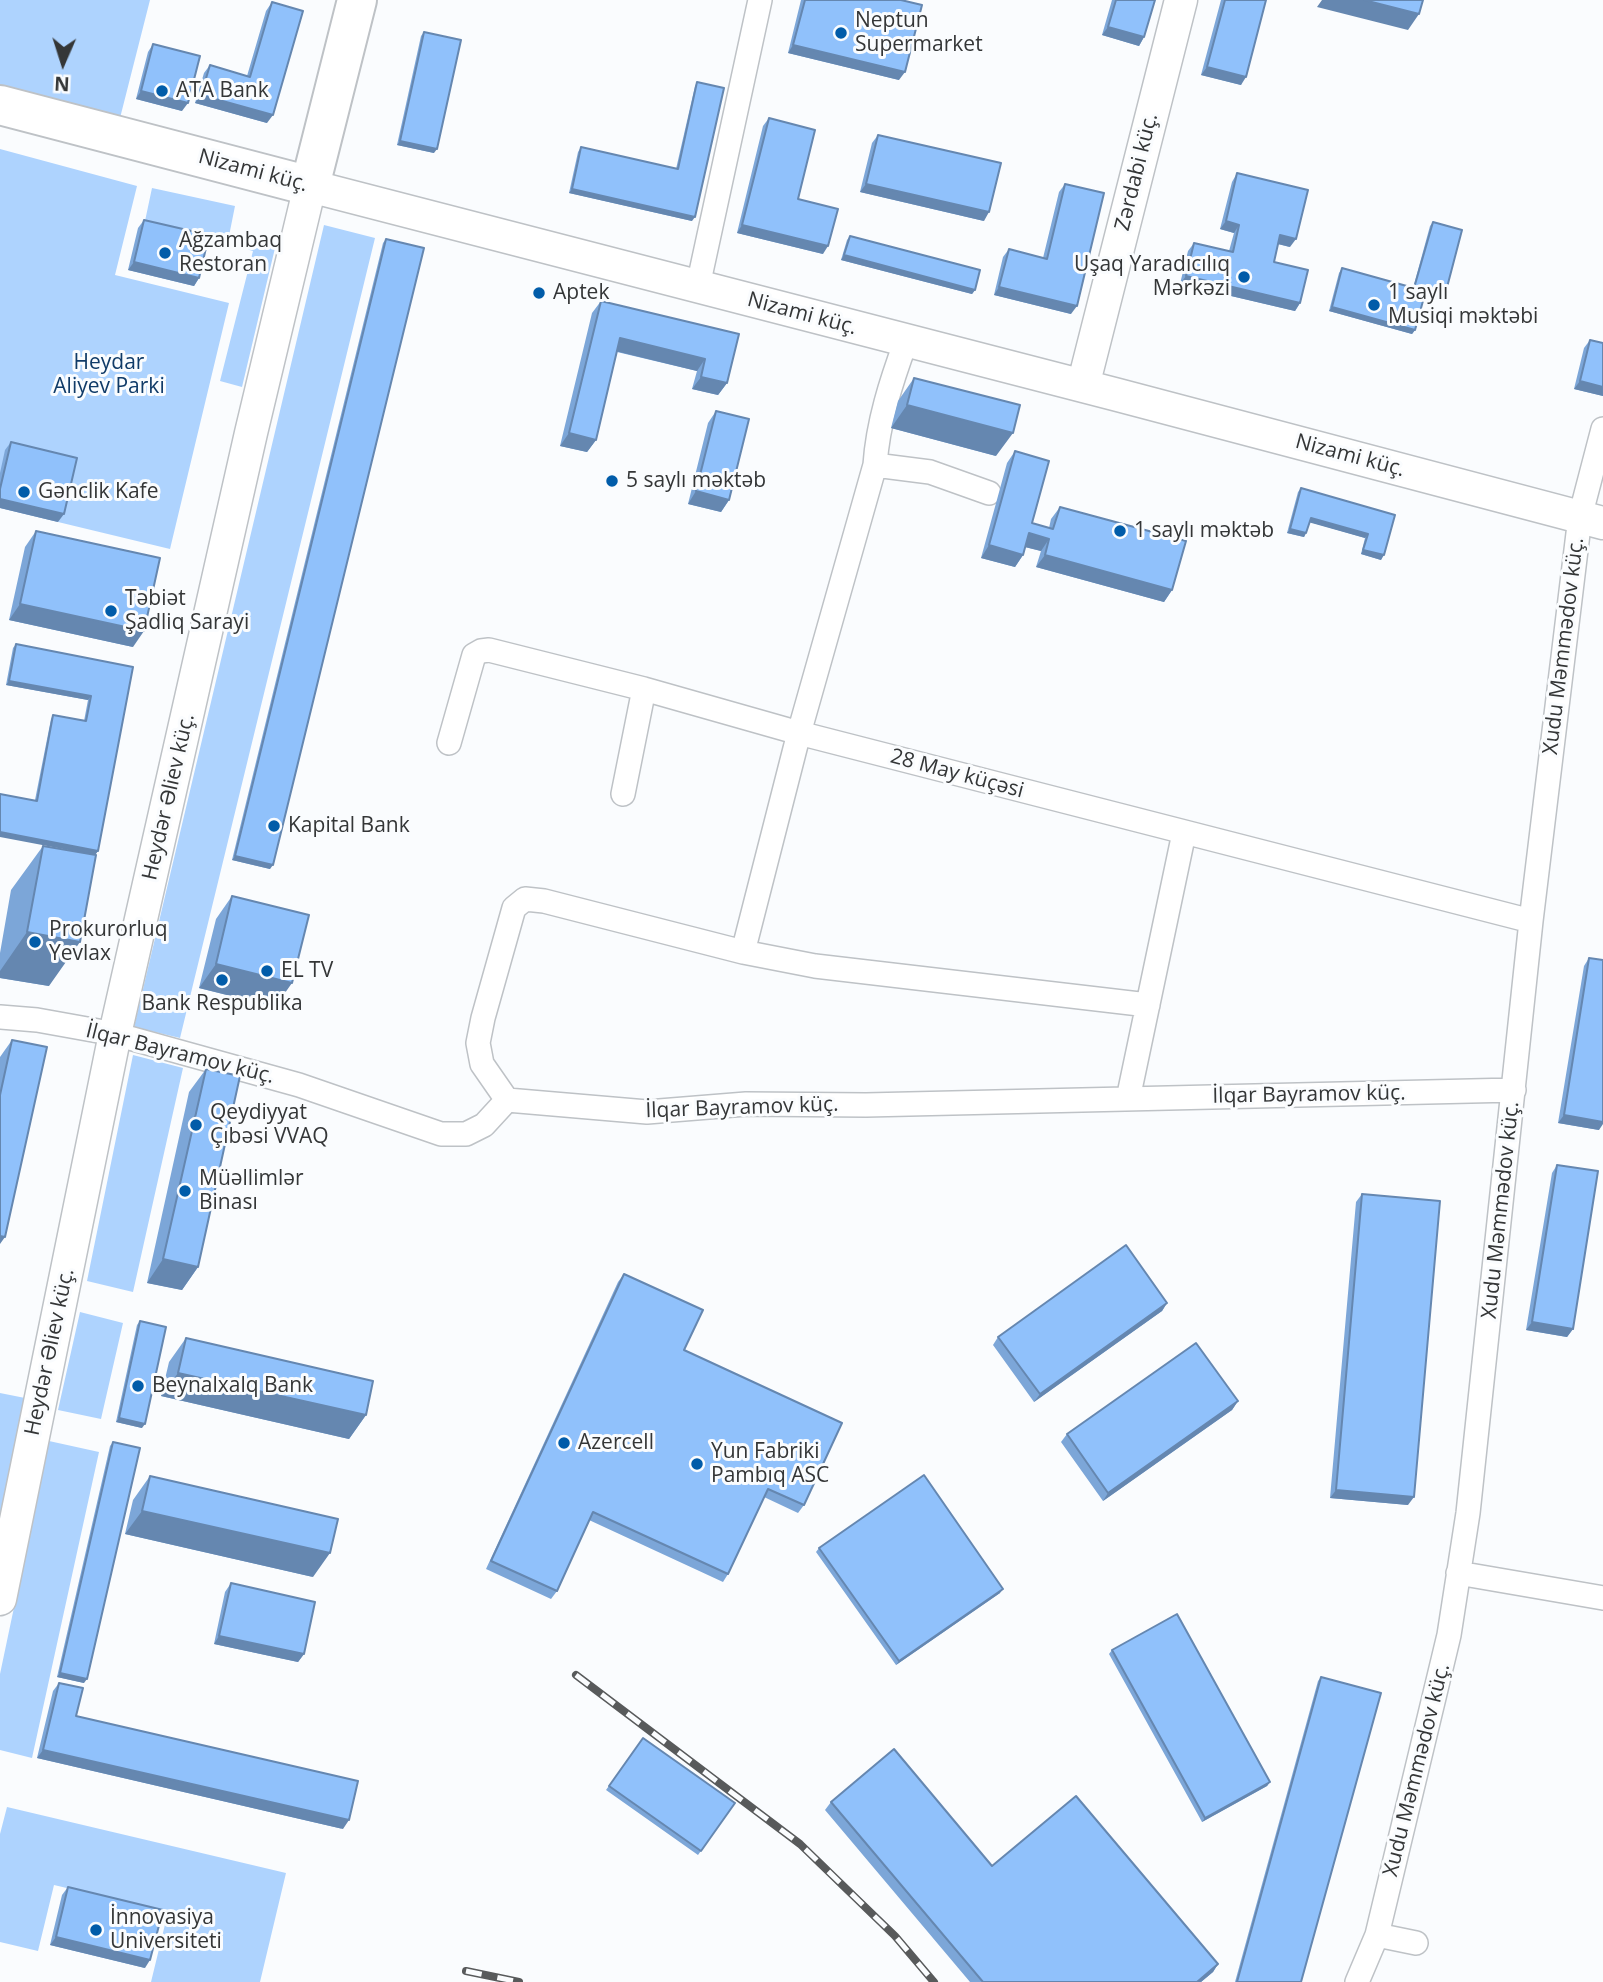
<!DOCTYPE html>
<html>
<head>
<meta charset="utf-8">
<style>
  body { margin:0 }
  #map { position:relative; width:1603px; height:1982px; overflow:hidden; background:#fafcfe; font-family:"Open Sans",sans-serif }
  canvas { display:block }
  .north { position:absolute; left:28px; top:28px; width:70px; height:70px; -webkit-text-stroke:5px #fafcfe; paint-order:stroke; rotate:183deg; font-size:19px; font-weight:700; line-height:28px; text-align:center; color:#343637 }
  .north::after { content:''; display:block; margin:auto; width:24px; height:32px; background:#343637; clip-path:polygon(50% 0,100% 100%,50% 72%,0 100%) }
</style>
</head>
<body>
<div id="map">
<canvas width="1603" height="1982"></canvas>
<div class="north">N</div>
</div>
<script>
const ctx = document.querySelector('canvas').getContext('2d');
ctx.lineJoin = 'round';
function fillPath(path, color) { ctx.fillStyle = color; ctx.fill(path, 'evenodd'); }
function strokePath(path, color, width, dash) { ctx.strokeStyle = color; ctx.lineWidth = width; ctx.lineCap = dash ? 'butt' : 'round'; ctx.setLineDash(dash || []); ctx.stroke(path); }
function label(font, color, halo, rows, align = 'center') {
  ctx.font = font + ' "Open Sans",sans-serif'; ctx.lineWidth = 6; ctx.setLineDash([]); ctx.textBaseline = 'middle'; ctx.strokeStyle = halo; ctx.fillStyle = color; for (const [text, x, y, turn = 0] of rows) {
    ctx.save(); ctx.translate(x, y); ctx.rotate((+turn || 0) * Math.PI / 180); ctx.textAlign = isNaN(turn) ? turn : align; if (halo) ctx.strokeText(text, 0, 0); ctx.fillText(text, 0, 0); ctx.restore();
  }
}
const green = new Path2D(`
  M0,0H150L120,118L0,86Z
  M0,149L137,186L115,275L229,303L170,549L58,522L72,466L0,473Z
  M152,188L235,206L229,236L275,248L242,387L220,381L253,251L145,221Z
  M324,225L375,238L180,1038L134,1027Z
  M133,1055L183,1068L133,1292L87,1281Z
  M80,1312L123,1323L101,1419L58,1410Z
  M0,1393L25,1398L0,1519Z
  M49,1441L99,1452L32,1758L0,1750V1674Z
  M7,1807L286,1873L260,1982H151L168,1912L54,1885L38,1951L0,1942V1834Z`);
const street = new Path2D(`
  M698,286L760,0
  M875,465C878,422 891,382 906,341
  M449,743L474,655L481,651L489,650L644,689L799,733L1531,921
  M623,794L644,689
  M743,952L799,733L875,465L930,472L989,493
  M0,1017L37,1020L115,1034L299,1085L441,1134H466L484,1125L507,1100L647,1112L746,1104L866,1105L1514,1090
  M1128,1099L1184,833
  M507,1100L482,1064L478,1043L483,1018L514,908L525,899L544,901L743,952L815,966L1148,1005
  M1458,1573L1603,1598
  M1377,1935L1416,1943
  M1357,1982L1377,1935L1449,1635L1468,1513L1531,921L1580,517L1603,429`);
const secondary = new Path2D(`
  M1083,386L1181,0
  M0,1599L115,1034L251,433L310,186L1118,395L1603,523`);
const highway = new Path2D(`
  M0,105L310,186L357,0`);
const rail = new Path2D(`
  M576,1675L800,1844L895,1936L934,1982
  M466,1971L519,1982`);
const wall = new Path2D(`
  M801,0H901L899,80L788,53Z
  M1112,0H1155L1144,37L1139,46L1102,35Z
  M1221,0H1266L1241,85L1201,75Z
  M272,2L267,123L195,103L204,73L210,65L247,76L266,11Z
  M424,32L434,153L397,145L421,36Z
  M153,44L182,111L136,99L148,52Z
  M697,82L692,221L569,193L578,152L581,147L676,169L695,86Z
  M769,118L798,199L823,254L737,233L763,126Z
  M878,135L984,221L860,192L872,143Z
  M1237,173L1290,247L1278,244L1274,262L1300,303L1295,311L1180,284L1188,251L1194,243L1229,251L1234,233L1220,229L1232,182Z
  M1065,184L1071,314L994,295L1003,257L1009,249L1043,258L1059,192Z
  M144,220L199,278L194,286L128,270L138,228Z
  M1433,222L1442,299L1425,295L1415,330L1412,334L1329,311L1339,273L1342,268L1413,288L1430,226Z
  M850,236L975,290L972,294L841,260L847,240Z
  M386,239L270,869L232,860L383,243Z
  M601,301L739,334L727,383L718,395L692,389L697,371L617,352L596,440L587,452L560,446L592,313Z
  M1590,340L1603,343V396L1574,389L1584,348Z
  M914,378L996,456L891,428L898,401Z
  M716,411L729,500L721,512L688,504L708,423Z
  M11,442L58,522L0,508V473L5,450Z
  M1015,451L1032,523L1049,528L1051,519L1060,507L1172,590L1164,602L1036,567L1041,551L1025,547L1023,555L1015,567L981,558L1007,463Z
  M1301,488L1395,515L1381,560L1361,554L1365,538L1310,522L1306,533L1304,537L1287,533L1298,492Z
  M36,531L133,647L9,620L25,547Z
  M16,644L133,667L98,851L95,855L35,800L51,719L53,715L84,721L88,700L6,685L13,648Z
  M43,846L49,986L0,978V953L11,890Z
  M232,896L275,1007L199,988L216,919Z
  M1589,958L1599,1130L1558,1123L1584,966Z
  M12,1040L0,1244V1057Z
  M206,1069L198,1267L182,1290L147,1283L189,1092Z
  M1557,1165L1573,1329L1567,1337L1526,1330L1552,1173Z
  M1362,1194L1408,1505L1330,1498L1356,1202Z
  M624,1274L804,1505L798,1513L764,1497L728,1574L723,1582L589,1520L557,1591L551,1599L486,1569L618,1282Z
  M1167,1303L1162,1311L1034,1402L993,1345L998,1337Z
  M140,1321L142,1428L116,1422L137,1325Z
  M186,1338L366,1415L349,1439L161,1396L169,1362Z
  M1238,1401L1232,1410L1103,1501L1061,1442L1067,1434Z
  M113,1442L84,1683L57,1677L110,1446Z
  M150,1476L313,1577L125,1534L133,1500Z
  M819,1548L1000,1593L896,1665L816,1552Z
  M231,1583L304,1654L298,1662L214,1644L225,1592Z
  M1112,1650L1270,1782L1267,1786L1202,1822L1109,1654Z
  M1321,1677L1301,1982H1235L1318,1681Z
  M59,1683L76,1716L343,1829L37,1758L53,1691Z
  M643,1738L735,1803L698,1855L606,1790Z
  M831,1802L1218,1964L1213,1972L1201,1982H970L825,1810Z
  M68,1887L145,1968L50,1945L62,1895Z`);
const shadedWall = new Path2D(`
  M1322,0H1364L1419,14L1408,30L1317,7Z
  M1108,27L1144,37L1139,46L1102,35Z
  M793,45L905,72L899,80L788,53Z
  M1207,67L1246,77L1241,85L1201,75Z
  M141,91L188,103L182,111L136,99Z
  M201,95L273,115L267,123L195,103Z
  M400,141L437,149L434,153L397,145Z
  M866,184L989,212L984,221L860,192Z
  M572,189L695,217L692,221L569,193Z
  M1226,221L1239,225L1234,233L1220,229Z
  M742,225L828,246L823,254L737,233Z
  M1280,235L1296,239L1290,247L1274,243Z
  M844,255L975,290L972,294L841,260Z
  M134,262L199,278L194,286L128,270Z
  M1186,276L1300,303L1295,311L1180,284Z
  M999,287L1077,306L1071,314L994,295Z
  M1426,290L1445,295L1442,299L1423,294Z
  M1332,307L1415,330L1412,334L1329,311Z
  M620,338L705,359L697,371L611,350Z
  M701,377L727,383L718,395L692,389Z
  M1580,381L1603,387V396L1574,389Z
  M907,405L1013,433L996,456L891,428Z
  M569,433L596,440L587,452L560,446Z
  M696,491L729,500L721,512L688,504Z
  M0,499L64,514L58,522L0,508Z
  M1311,518L1368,534L1365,538L1308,522Z
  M1290,529L1306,533L1304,537L1287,533Z
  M1029,533L1049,539L1041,551L1021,546Z
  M989,545L1023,555L1015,567L981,558Z
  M1363,550L1384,555L1381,560L1361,554Z
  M1045,555L1172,590L1164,602L1036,567Z
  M20,604L144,631L133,647L9,620Z
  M9,681L91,696L88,700L6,685Z
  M0,832L98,851L95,855L0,837Z
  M235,856L273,865L270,869L232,860Z
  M27,932L80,942L49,986L0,978V971Z
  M216,964L292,983L275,1007L199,988Z
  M1564,1115L1603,1122V1124L1599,1130L1558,1123Z
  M0,1236L5,1237L0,1244Z
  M163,1259L198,1267L182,1290L147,1283Z
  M1167,1303L1162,1311L1034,1402L1040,1394Z
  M1532,1322L1573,1329L1567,1337L1526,1330Z
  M178,1373L366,1415L349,1439L161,1396Z
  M1238,1401L1232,1410L1103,1501L1108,1493Z
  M119,1418L145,1424L142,1428L116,1422Z
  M1336,1490L1414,1497L1408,1505L1330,1498Z
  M142,1511L330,1553L313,1577L125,1534Z
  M1003,1589L1000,1593L896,1665L899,1661Z
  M219,1636L304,1654L298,1662L214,1644Z
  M60,1673L87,1679L84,1683L57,1677Z
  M43,1750L349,1820L343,1829L37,1758Z
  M1270,1782L1267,1786L1202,1822L1205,1818Z
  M56,1937L150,1960L145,1968L50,1945Z
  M1218,1964L1213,1972L1201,1982H1197Z`);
const building = new Path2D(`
  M805,0H901L922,5L905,72L793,45Z
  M1116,0H1155L1144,37L1108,27Z
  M1225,0H1266L1246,77L1207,67Z
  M1364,0H1423L1419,14Z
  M272,2L303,11L273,115L201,95L210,65L250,77Z
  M424,32L461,40L437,149L400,141Z
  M153,44L200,56L188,103L141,91Z
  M697,82L724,88L695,217L572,189L581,147L678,169Z
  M769,118L815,130L798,199L838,209L828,246L742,225Z
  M878,135L1001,163L989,212L866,184Z
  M1237,173L1308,190L1296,239L1280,235L1274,262L1308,270L1300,303L1186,276L1194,243L1233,252L1239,225L1226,221Z
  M1065,184L1104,193L1077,306L999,287L1009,249L1047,259Z
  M144,220L209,235L199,278L134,262Z
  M1433,222L1462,230L1445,295L1426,290L1415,330L1332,307L1342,268L1414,288Z
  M850,236L980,270L975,290L844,255Z
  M386,239L424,248L273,865L235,856Z
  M601,301L739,334L727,383L701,377L705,359L620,338L596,440L569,433Z
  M1590,340L1603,343V387L1580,381Z
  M914,378L1020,405L1013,433L907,405Z
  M716,411L749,419L729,500L696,491Z
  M11,442L77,458L64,514L0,499V489Z
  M1015,451L1049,461L1032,523L1053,529L1060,507L1186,541L1172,590L1045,555L1049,539L1029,533L1023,555L989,545Z
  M1301,488L1395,515L1384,555L1363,550L1368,534L1311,518L1306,533L1290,529Z
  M36,531L160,558L144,631L20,604Z
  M16,644L133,667L98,851L0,832V794L37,801L53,715L86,721L91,696L9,681Z
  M43,846L96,855L80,942L27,932Z
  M232,896L309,915L292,983L216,964Z
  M1589,958L1603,960V1122L1564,1115Z
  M12,1040L47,1047L5,1237L0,1236V1095Z
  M206,1069L240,1076L198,1267L163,1259Z
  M1557,1165L1598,1171L1573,1329L1532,1322Z
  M1362,1194L1440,1201L1414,1497L1336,1490Z
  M1126,1245L1167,1303L1040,1394L998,1337Z
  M624,1274L703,1310L684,1350L842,1423L804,1505L768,1489L728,1574L593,1512L557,1591L491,1561Z
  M140,1321L166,1327L145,1424L119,1418Z
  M186,1338L373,1381L366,1415L178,1373Z
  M1196,1343L1238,1401L1108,1493L1067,1434Z
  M113,1442L140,1448L87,1679L60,1673Z
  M924,1475L1003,1589L899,1661L819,1548Z
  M150,1476L338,1519L330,1553L142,1511Z
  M231,1583L315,1602L304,1654L219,1636Z
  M1177,1614L1270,1782L1205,1818L1112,1650Z
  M1321,1677L1381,1693L1301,1982H1237Z
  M59,1683L83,1688L76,1716L358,1781L349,1820L43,1750Z
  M643,1738L735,1803L701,1851L609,1786Z
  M894,1749L992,1866L1076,1796L1218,1964L1197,1982H983L831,1802Z
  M68,1887L163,1910L150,1960L56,1937Z`);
const markers = [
  [841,33,7,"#015ca9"],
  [162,91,7,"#015ca9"],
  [165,253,7,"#015ca9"],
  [1244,277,7,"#015ca9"],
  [539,293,7,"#015ca9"],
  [1374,305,7,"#015ca9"],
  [612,481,7,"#015ca9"],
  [24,492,7,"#015ca9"],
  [1120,531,7,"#015ca9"],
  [111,611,7,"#015ca9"],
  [274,826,7,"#015ca9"],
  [35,942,7,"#015ca9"],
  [267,971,7,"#015ca9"],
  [222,980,7,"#015ca9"],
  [196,1125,7,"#015ca9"],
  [185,1191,7,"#015ca9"],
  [138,1386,7,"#015ca9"],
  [564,1443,7,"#015ca9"],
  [697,1464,7,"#015ca9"],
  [96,1930,7,"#015ca9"]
];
const poiNames = [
  ["Neptun",855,21],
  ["Supermarket",855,45],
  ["ATA Bank",176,91],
  ["Ağzambaq",179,241],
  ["Restoran",179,265],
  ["Uşaq Yaradıcılıq",1230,265,"right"],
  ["Mərkəzi",1230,289,"right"],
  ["Aptek",553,293],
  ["1 saylı",1388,293],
  ["Musiqi məktəbi",1388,317],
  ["5 saylı məktəb",626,481],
  ["Gənclik Kafe",38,492],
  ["1 saylı məktəb",1134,531],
  ["Təbiət",125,599],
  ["Şadliq Sarayi",125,623],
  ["Kapital Bank",288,826],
  ["Prokurorluq",49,930],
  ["Yevlax",49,954],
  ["EL TV",281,971],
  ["Bank Respublika",222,1004,"center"],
  ["Qeydiyyat",210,1113],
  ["Çıbəsi VVAQ",210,1137],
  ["Müəllimlər",199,1179],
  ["Binası",199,1203],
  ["Beynalxalq Bank",152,1386],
  ["Azercell",578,1443],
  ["Yun Fabriki",711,1452],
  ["Pambıq ASC",711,1476],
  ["İnnovasiya",110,1918],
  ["Universiteti",110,1942]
];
const streetNames = [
  ["Nizami küç.",253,171,15],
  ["Zərdabi küç.",1137,172,-76],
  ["Nizami küç.",802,314,15],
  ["Nizami küç.",1350,456,15],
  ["Xudu Məmmədov küç.",1564,646,-83],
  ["28 May küçəsi",957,774,15],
  ["Heydər Əliev küç.",169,797,-77],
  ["İlqar Bayramov küç.",180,1054,14],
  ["İlqar Bayramov küç.",1309,1095,-1],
  ["İlqar Bayramov küç.",742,1108,-2],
  ["Xudu Məmmədov küç.",1501,1210,-84],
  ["Heydər Əliev küç.",50,1352,-78],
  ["Xudu Məmmədov küç.",1417,1770,-76]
];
const parkNames = [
  ["Heydar",109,363],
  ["Aliyev Parki",109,387]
];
fillPath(green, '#aed3fe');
strokePath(street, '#bec2c6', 26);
strokePath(secondary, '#bec2c6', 35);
strokePath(highway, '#bec2c6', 42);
strokePath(street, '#fff', 23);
strokePath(secondary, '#fff', 32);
strokePath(highway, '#fff', 38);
strokePath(rail, '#585a5b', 8);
strokePath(rail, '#fafcfe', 5, [16]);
fillPath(wall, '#7ca6d8');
fillPath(shadedWall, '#6587b0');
fillPath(building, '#90c1fb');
strokePath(building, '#6587b0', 2);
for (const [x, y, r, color] of markers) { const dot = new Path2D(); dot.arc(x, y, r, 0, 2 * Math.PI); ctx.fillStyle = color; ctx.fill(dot); strokePath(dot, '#fafcfe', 2.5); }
label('21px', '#343637', '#fafcfe', poiNames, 'left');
label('21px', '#343637', '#fafcfe', streetNames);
label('21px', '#103b68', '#fafcfe', parkNames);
</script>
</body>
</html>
